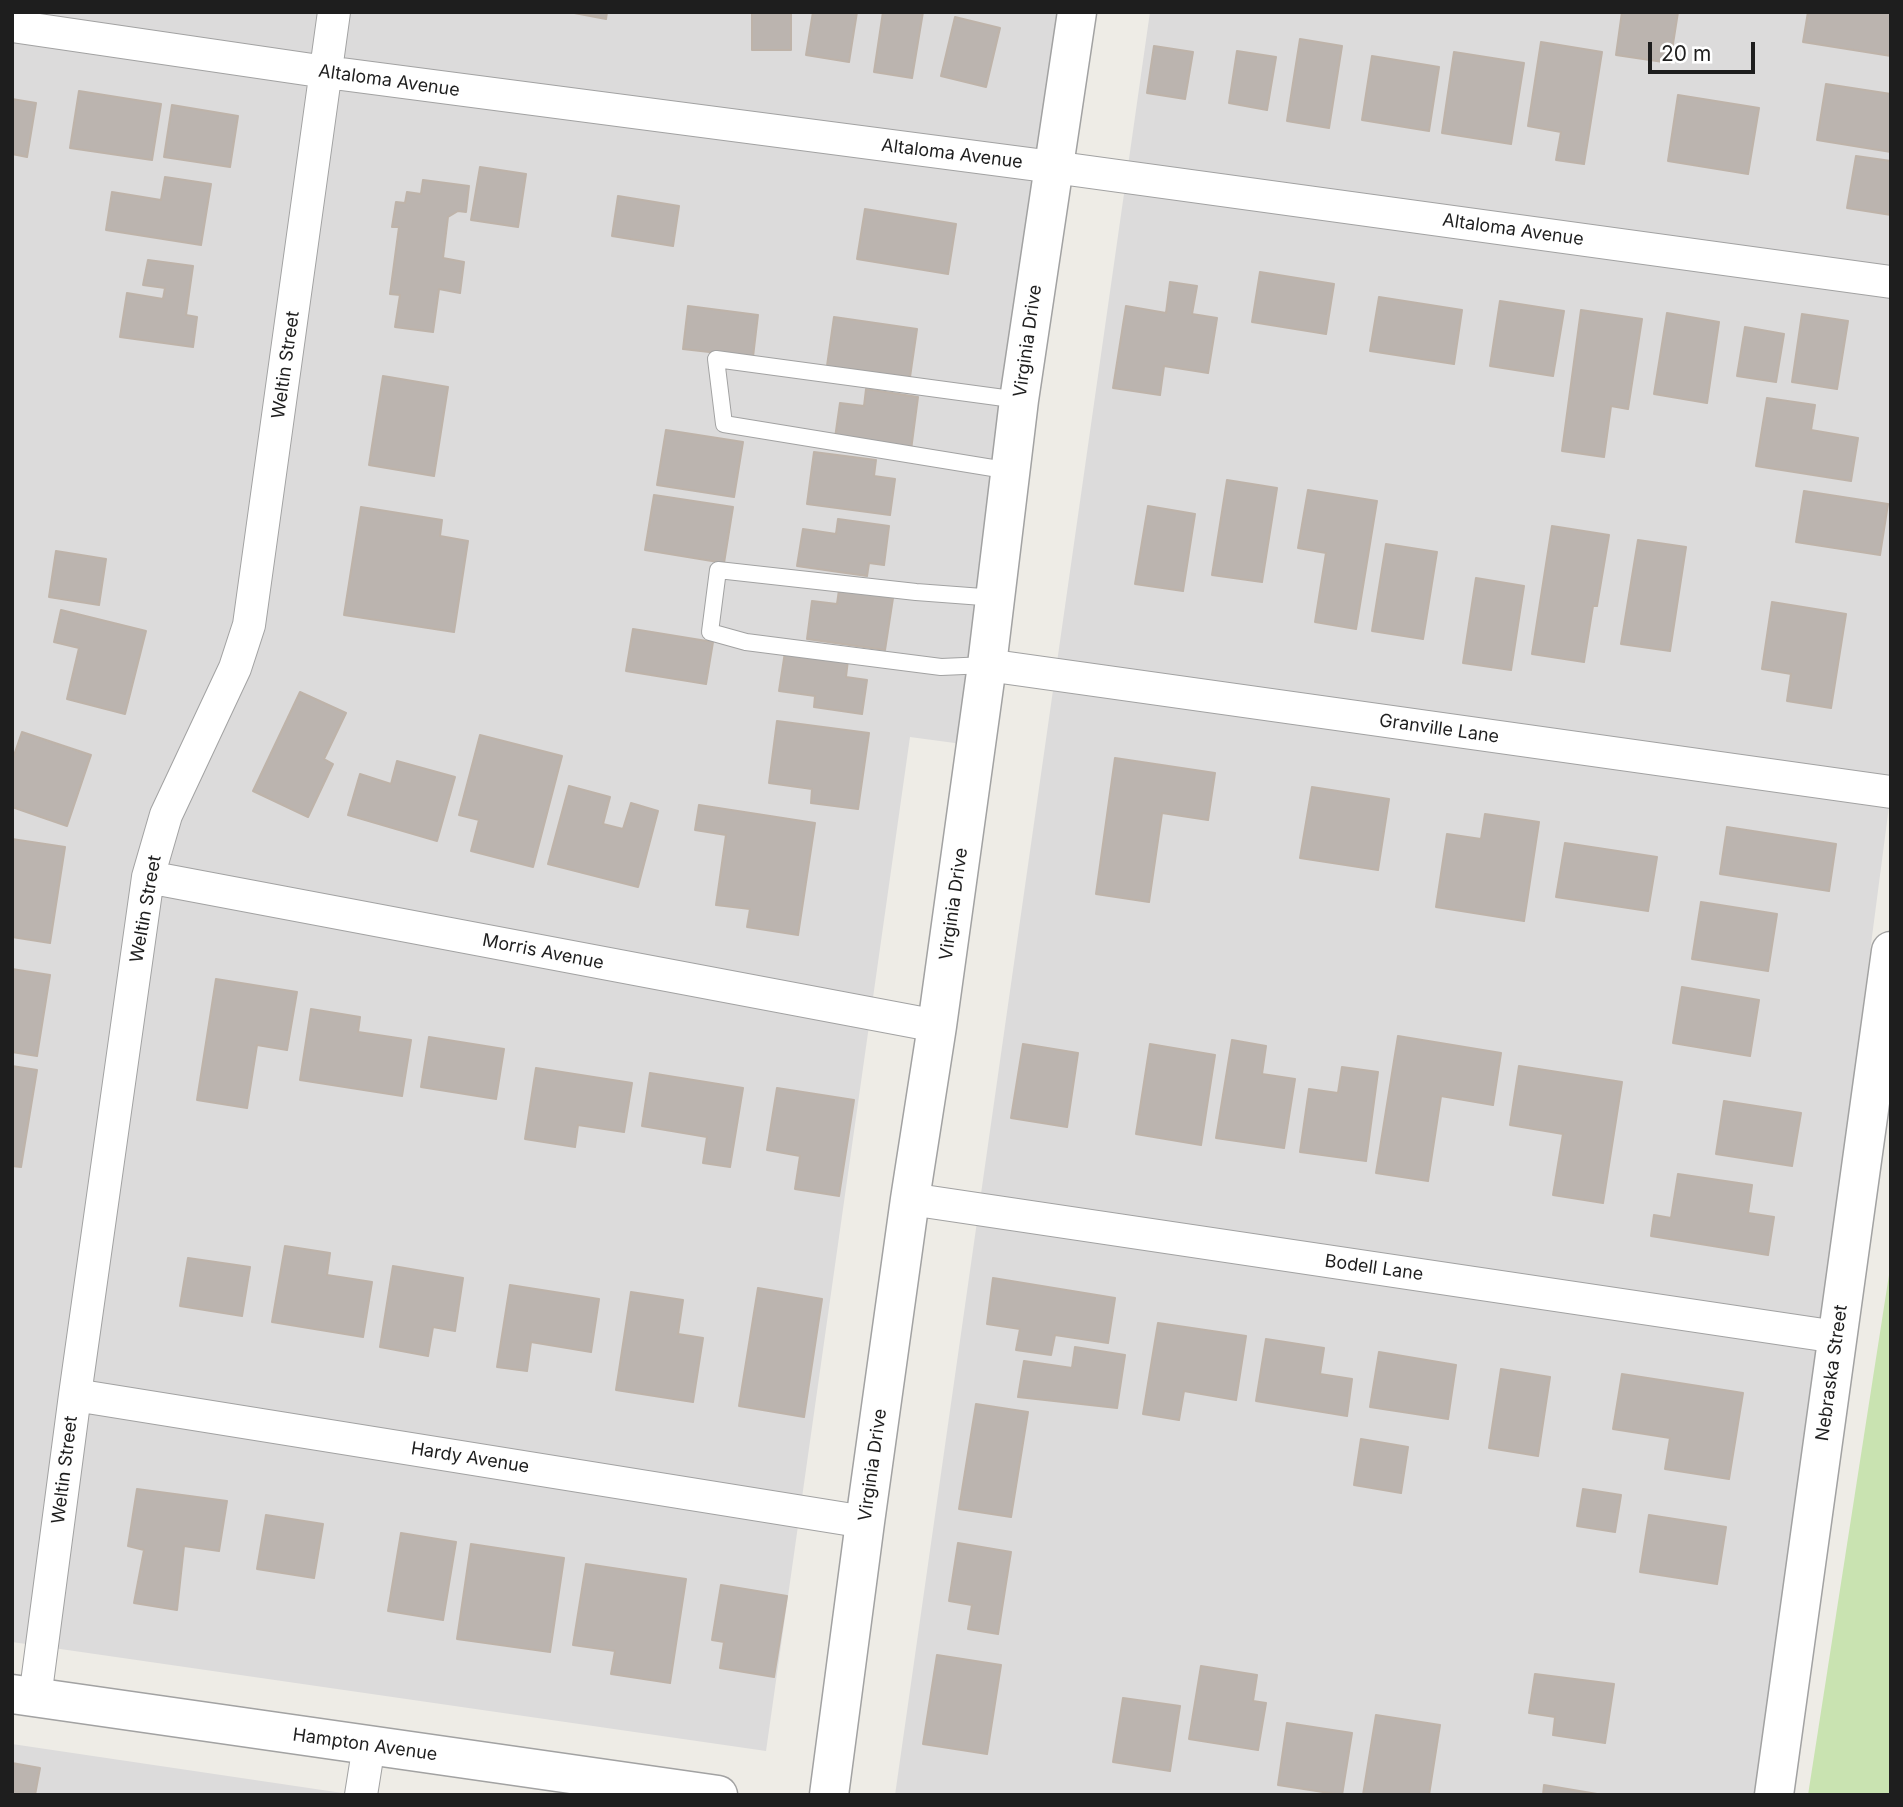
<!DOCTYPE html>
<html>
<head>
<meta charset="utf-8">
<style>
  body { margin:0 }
  #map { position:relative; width:1903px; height:1807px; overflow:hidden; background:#eeece6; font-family:Inter,sans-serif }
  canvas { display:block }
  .frame { position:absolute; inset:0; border:14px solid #1e1e1e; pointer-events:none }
  .scale { position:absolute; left:1648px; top:42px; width:107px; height:32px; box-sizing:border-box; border:4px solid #1e1e1e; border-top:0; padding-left:9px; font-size:21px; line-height:24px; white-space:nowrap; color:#1e1e1e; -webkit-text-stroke:5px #fff; paint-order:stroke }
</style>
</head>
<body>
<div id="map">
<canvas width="1903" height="1807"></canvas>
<div class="frame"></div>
<div class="scale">20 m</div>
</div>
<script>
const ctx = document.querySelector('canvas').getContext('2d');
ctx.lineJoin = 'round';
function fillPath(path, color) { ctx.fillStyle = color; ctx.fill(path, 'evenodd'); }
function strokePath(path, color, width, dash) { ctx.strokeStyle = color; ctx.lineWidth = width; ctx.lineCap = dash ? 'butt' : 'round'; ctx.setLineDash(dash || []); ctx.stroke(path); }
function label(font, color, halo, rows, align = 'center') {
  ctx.font = font + ' Inter,sans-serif'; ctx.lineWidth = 6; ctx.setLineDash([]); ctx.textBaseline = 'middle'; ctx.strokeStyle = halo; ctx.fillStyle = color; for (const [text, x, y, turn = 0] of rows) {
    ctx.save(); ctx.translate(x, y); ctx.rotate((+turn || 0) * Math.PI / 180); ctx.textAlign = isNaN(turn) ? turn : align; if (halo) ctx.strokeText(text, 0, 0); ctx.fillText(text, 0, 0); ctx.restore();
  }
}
const residential = new Path2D(`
  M12,12H1082L977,746L910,737L766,1751L12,1642Z
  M1150,12H1891V791L1760,1795H895Z
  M12,1744L356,1795H12Z`);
const grass = new Path2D(`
  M1891,1262V1795H1808Z`);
const building = new Path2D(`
  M569,12H607L606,19Z
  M752,12H791V50H752Z
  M813,12H857L849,62L806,55Z
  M883,12H923L912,78L874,72Z
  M1622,12H1678L1670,63L1616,55Z
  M1808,12H1891V56L1803,42Z
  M955,17L1000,28L986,87L941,76Z
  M1300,39L1342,46L1329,128L1287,121Z
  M1541,42L1602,52L1584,164L1556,160L1561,132L1528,126Z
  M1154,46L1193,52L1185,99L1147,93Z
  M1237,51L1276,57L1267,110L1229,103Z
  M1454,52L1524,63L1511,144L1442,133Z
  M1372,56L1439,67L1429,131L1362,120Z
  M1826,84L1891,94V152L1817,140Z
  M79,91L161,104L152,160L70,148Z
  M1678,95L1759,108L1748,174L1668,161Z
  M12,99L36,103L27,157L12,154Z
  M172,105L238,116L230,167L164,157Z
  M1856,156L1891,161V215L1847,208Z
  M480,167L526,174L518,227L471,220Z
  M165,177L211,184L201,245L106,230L112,192L161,200Z
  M423,180L469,186L466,212L458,211L448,217L443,258L464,262L460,293L439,289L433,332L395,327L400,295L390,294L399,227H392L396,202L405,203L407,192L421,194Z
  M618,196L679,206L673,246L612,236Z
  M865,209L956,224L948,274L857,259Z
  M148,260L193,266L186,315L197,317L193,347L120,337L127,293L163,299L165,288L143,285Z
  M1260,272L1334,284L1326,334L1252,322Z
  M1170,282L1197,286L1192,314L1217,318L1208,373L1164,366L1160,395L1113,388L1126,306L1166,313Z
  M1379,297L1462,310L1454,364L1370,351Z
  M1500,301L1564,311L1553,376L1490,366Z
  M688,306L758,315L753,357L683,349Z
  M1581,310L1642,319L1628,409L1611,406L1604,457L1562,451Z
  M1667,313L1719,322L1707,403L1654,394Z
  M1802,314L1848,321L1837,389L1792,382Z
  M834,317L917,329L910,377L827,366Z
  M1745,327L1784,334L1776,382L1737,376Z
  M383,376L448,387L434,476L369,465Z
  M866,389L918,397L911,450L835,438L840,403L864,406Z
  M1767,398L1815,405L1811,430L1858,438L1851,481L1756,466Z
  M666,430L743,442L734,497L657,485Z
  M814,452L876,460L874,476L895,479L890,515L807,504Z
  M1227,480L1277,488L1262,582L1212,575Z
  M1308,490L1377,501L1356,629L1315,622L1326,553L1298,548Z
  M1804,491L1888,504L1880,555L1796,542Z
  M654,495L733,507L724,563L645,550Z
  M1148,506L1195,514L1183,591L1135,584Z
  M361,507L442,520L440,536L468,541L454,632L344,615Z
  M838,519L889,526L884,565L869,563L867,576L797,566L803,529L836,534Z
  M1552,526L1609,535L1597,606H1593L1584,662L1532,654Z
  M1638,540L1686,547L1670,651L1621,644Z
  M1386,544L1437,552L1423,639L1372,631Z
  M56,551L106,559L99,605L49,597Z
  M1476,578L1524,586L1511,670L1463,663Z
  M839,590L893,598L885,650L807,639L812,601L837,604Z
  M1772,602L1846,614L1831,708L1787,701L1791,674L1762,669Z
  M61,610L146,631L125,714L67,699L79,648L54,642Z
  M633,629L713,642L706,684L626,671Z
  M785,652L848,660L846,677L867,680L862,714L814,707L815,696L779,691Z
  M300,692L346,713L324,759L333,764L308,817L253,791Z
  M777,721L869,733L858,809L811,803L812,789L769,783Z
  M22,732L91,755L67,826L12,807V761Z
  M480,735L562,756L533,867L471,851L479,820L459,815Z
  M1115,758L1215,773L1208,820L1162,813L1149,902L1096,894Z
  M397,761L455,777L437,841L348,815L360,774L391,784Z
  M569,786L610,797L603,824L623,829L631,803L658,811L638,887L548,864Z
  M1312,787L1389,799L1378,870L1300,858Z
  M699,805L815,823L798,935L747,927L750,909L716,905L726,835L695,830Z
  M1485,814L1539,822L1524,921L1436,907L1447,834L1481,839Z
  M1727,827L1836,844L1829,891L1720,874Z
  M12,839L65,847L50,943L12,937Z
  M1565,843L1657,857L1648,911L1556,897Z
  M1701,902L1777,914L1768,971L1692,959Z
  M12,969L50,975L37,1056L12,1052Z
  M216,979L297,992L287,1050L257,1045L247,1108L197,1100Z
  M1682,987L1759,1000L1750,1056L1673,1043Z
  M311,1009L360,1017L358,1032L411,1040L402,1096L300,1080Z
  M1398,1036L1501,1053L1493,1105L1441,1096L1428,1181L1376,1173Z
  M429,1037L504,1049L496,1099L421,1087Z
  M1232,1040L1266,1046L1262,1074L1295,1079L1284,1148L1216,1138Z
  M1023,1044L1078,1053L1067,1127L1011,1118Z
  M1150,1044L1215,1055L1201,1145L1136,1134Z
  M12,1066L37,1070L21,1167L12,1166Z
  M1519,1066L1622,1082L1603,1203L1553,1195L1563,1134L1510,1125Z
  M1342,1067L1378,1072L1366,1161L1300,1152L1309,1089L1338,1093Z
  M536,1068L632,1083L624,1132L578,1125L575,1147L525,1139Z
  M650,1073L743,1088L730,1167L703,1163L707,1137L642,1126Z
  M777,1088L854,1100L839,1196L795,1189L800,1156L767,1150Z
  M1724,1101L1801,1113L1792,1166L1716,1154Z
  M1678,1174L1752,1185L1748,1213L1774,1217L1768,1255L1651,1236L1654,1215L1671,1218Z
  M285,1246L330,1253L327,1275L372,1282L363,1337L272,1322Z
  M188,1258L250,1267L242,1316L180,1306Z
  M393,1266L463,1278L455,1331L433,1327L428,1356L380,1347Z
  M993,1278L1115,1298L1108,1343L1055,1335L1051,1355L1016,1350L1020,1329L987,1324Z
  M510,1285L599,1299L591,1352L531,1342L527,1371L497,1367Z
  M758,1288L822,1299L804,1417L739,1406Z
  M631,1292L683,1300L678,1334L703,1338L693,1402L616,1390Z
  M1158,1323L1246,1336L1236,1400L1184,1391L1179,1420L1143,1414Z
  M1266,1339L1324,1348L1320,1374L1352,1379L1347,1416L1256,1401Z
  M1075,1347L1125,1355L1117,1408L1018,1397L1024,1361L1072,1368Z
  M1379,1352L1456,1365L1448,1419L1370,1407Z
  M1501,1369L1550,1377L1538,1456L1489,1448Z
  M1622,1374L1743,1393L1729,1479L1665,1469L1670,1438L1613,1429Z
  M976,1404L1028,1412L1011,1517L959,1509Z
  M1361,1439L1408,1447L1401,1493L1354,1485Z
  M137,1489L227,1501L219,1551L184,1546L177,1610L134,1603L144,1550L128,1546Z
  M1583,1489L1621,1495L1615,1532L1577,1526Z
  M266,1515L323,1524L314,1578L257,1569Z
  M1649,1515L1726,1527L1717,1584L1640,1572Z
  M401,1533L456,1542L443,1620L388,1611Z
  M958,1543L1011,1552L998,1634L968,1629L972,1605L949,1601Z
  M471,1544L564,1558L550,1652L457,1639Z
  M586,1564L686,1579L670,1683L611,1674L615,1651L573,1645Z
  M721,1585L787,1596L774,1677L720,1668L724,1642L712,1640Z
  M937,1655L1001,1665L987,1754L923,1744Z
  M1201,1666L1257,1675L1253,1701L1266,1703L1258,1750L1189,1739Z
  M1535,1674L1614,1684L1605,1743L1553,1735L1555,1717L1529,1713Z
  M1123,1698L1180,1706L1170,1771L1113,1762Z
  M1376,1715L1440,1725L1429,1795H1363Z
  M1287,1723L1352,1733L1342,1795L1278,1785Z
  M12,1763L40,1768L35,1795H12Z
  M1544,1785L1603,1795H1543Z`);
const service = new Path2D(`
  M1011,471L724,424L716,359L1019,400
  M987,665L941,667L746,642L710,632L718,570L916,592L996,598`);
const minor = new Path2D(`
  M12,26L326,72L1053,167L1891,282
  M987,665L1891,792
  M148,877L937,1026
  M910,1199L1837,1337
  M75,1395L865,1522
  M35,1698L75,1395L148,877L166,815L235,668L249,625L334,12
  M361,1795L369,1745`);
const tertiary = new Path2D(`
  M12,1694L718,1795
  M829,1795L865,1522L910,1199L937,1026L987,665L1019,400L1077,12
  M1774,1795L1891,951`);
const streetNames = [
  ["Altaloma Avenue",389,81,8],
  ["Altaloma Avenue",952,154,7],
  ["Altaloma Avenue",1513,230,8],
  ["Virginia Drive",1028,341,-82],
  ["Weltin Street",286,365,-82],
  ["Granville Lane",1439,729,8],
  ["Virginia Drive",954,904,-82],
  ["Weltin Street",146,909,-80],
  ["Morris Avenue",543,952,11],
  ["Bodell Lane",1374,1268,8],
  ["Nebraska Street",1832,1373,-82],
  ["Hardy Avenue",470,1458,9],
  ["Virginia Drive",873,1465,-82],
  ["Weltin Street",65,1470,-83],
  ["Hampton Avenue",365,1745,8]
];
fillPath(residential, '#dcdbdb');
fillPath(grass, '#c9e3b1');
fillPath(building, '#bbb4af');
strokePath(building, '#beb3a9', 2);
strokePath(service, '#a2a2a2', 18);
strokePath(minor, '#a2a2a2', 34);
strokePath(tertiary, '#a2a2a2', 41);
strokePath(service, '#fff', 16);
strokePath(minor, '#fff', 32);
strokePath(tertiary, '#fff', 38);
label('18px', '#1e1e1e', '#fff', streetNames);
</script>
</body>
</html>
